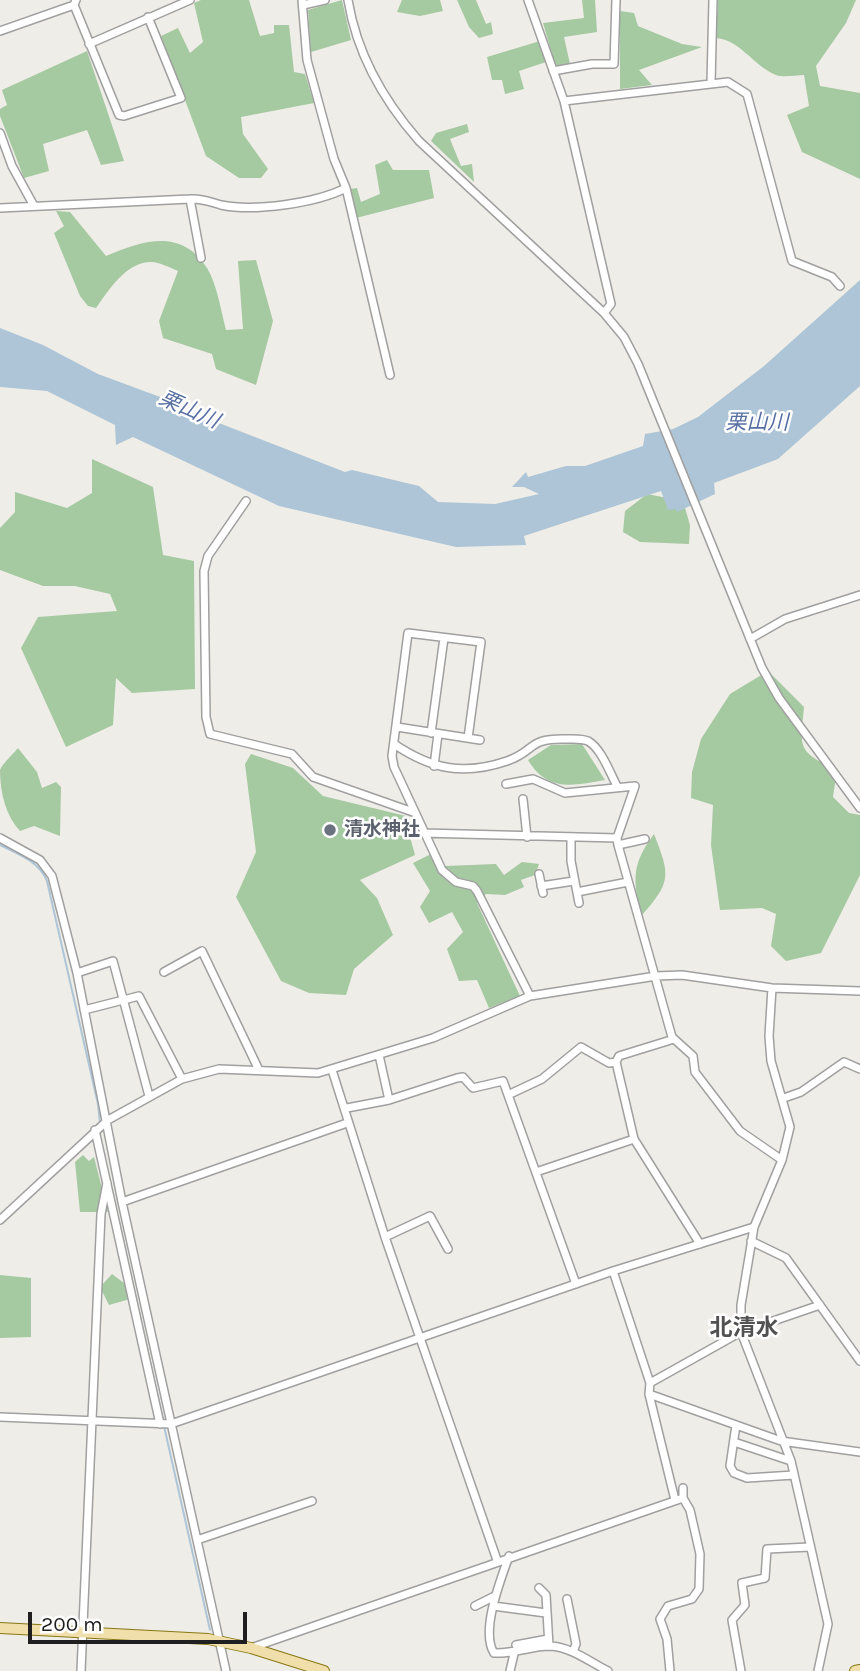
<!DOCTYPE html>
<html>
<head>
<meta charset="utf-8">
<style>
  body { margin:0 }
  #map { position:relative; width:860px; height:1671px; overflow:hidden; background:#efede7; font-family:Karla,sans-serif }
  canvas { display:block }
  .scale { position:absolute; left:28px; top:1612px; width:219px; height:32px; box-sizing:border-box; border:4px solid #1f1f1f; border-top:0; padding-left:9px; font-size:21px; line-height:24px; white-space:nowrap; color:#1f1f1f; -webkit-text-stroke:5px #fff; paint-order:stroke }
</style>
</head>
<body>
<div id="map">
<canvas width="860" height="1671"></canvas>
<div class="scale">200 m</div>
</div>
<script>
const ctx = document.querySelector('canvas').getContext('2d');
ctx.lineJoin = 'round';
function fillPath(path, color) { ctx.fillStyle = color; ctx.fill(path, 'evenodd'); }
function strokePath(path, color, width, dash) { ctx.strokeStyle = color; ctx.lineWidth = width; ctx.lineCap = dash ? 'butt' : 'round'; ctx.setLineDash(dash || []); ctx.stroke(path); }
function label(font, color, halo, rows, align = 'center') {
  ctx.font = font + ' Karla,"Noto Sans JP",sans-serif'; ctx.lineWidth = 5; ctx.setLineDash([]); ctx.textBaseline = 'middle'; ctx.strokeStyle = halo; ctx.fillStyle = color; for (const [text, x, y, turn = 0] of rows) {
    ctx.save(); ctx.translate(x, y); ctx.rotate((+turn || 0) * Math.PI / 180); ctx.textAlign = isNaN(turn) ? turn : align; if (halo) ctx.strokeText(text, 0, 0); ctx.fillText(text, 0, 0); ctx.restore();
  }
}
const forest = new Path2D(`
  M201,0H249L260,36L274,33V25H289L294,72L305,74L314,103L241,117L243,134L268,169L261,178H239L206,156L161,36L178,28L190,53L203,42L194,3Z
  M342,0L351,40L311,52L308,10Z
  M402,0H440L443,11L420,16L397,12Z
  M457,0H476L486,24L491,22L493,34L479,38L469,27Z
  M582,0H595L597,32L564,37L570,64L556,68L543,23L584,18Z
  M718,0H856L846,23L816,66L820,86L860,93V179L802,152L787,115L809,106L804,75C796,75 784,78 776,75C752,65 740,39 715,38Z
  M620,11L634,13L638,26L682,44L702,47L639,70L652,85L620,89Z
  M540,41L546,62L519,71L524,89L505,94L502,80H492L487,57Z
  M87,51L124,161L101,165L87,130L43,144L49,171L24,178L0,116V109L7,105L2,90Z
  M467,124L469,132L450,139L461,166L472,164L474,182L431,141L436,133Z
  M387,160L393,170H429L434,198L356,218L350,189L357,188L361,202L380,194L375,165Z
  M56,211L70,212L106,256C141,241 181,227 207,268C217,284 221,311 226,330L243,329L238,261L256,260L273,321L256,385L216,369L212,354L163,338L159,321L178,271C171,268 159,262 151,262C126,262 109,290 96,308L88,306L80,296L54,233L64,226Z
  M92,459L153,487L163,555L194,561L195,689L132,693L116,678L113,725L66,747L21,648L38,617L117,611L110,594L75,586H43L0,570V528L15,512V492L67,508L92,493Z
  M647,494L683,501L690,525L689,544L640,542L623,532L625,511Z
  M768,671L804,707C800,749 797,751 837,770L833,797L849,813L860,815V875L821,953L786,961L771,946L776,914L762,908L720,910L711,845L713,805L691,798L692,772L701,739L730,694Z
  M582,744L605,780C573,786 547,792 528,760L551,745Z
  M18,748L37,772L42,788L56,782L61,787L60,836L34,826L20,831C6,816 0,793 0,770C3,763 13,754 18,748Z
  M251,754L293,768L323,796L410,817L370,832L410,837L415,855L360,880L377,898L393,935L354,969L346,995L309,993L281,981L236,897L256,852L245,764Z
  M654,834C670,875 672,882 641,916C633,880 631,865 654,834Z
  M431,854L445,866L496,864L504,875L522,862L539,864L535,875L521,880L524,887L505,895L486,894L477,903L520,996L489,1008L477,980L459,981L447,949L463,932L452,912L429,923L420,907L430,891L413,863Z
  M83,1155L89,1161L94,1157L108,1212H80L75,1162Z
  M112,1274L124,1283L130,1299L109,1305L100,1287Z
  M0,1275L31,1278V1337L0,1338Z`);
const water = new Path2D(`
  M860,280V386L778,459L714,483L715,494L677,512L676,509L668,510L661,491L524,536L526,545L456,547L279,506L133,437L116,445L115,425L47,391L0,387V328L43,345L98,374L171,401L170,404L345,472L352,470L419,486L438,502L495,504L539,494L524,487H512L526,472L528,477L566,466H585L643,446L645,434L673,429L698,417L764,366Z`);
const stream = new Path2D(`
  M0,845C18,854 39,861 47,881L98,1104L100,1123
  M117,1214L163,1420
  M164,1426L210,1630`);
const minor = new Path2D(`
  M76,0L74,5L119,115L124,116L181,98L148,17
  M302,0L307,60L334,159L346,188L390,375
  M348,0C357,55 383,100 419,141L604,313L624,337L638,364L762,668L779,698L860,808
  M528,0L564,101L611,304L604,313
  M303,5L325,0
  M0,31L74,5
  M89,44L190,0
  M553,71L592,64H614L616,0
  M711,84L713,0
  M564,101L728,82L747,94L792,261L832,277L840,286
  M0,133L12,166L34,206
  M190,199L201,258
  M0,208L190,199C202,198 210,202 221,205C255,212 316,203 346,188
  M246,501L208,556L204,571L206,717L210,734L292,754L313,777L413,812
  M750,639L785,619L860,595
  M397,727L480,740
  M431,733L444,638
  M468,738L481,642L408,633L392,756L394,767L442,870L456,882L473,886L477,891L530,996
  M394,744C431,769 463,776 507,761C536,751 527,738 566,739C573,739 581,738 588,741C601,748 610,773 617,786
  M434,766L438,734
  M506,784L533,779L565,793L635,786L617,838L618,845L672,1037L693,1056L695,1072L740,1131L782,1160
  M523,799L527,837
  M423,833L617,838
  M0,838L40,860L52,876L77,973L122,1202L226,1671
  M571,838V861L579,903
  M618,845L645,839
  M539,874L543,893
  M541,886L574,881
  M577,892L628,882
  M164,972L202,951L258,1068
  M77,973L113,961L149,1096
  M772,988L769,1036L771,1061L790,1127L782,1160L754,1227L741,1305V1332L791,1461L805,1522L828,1624L818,1671
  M84,1010L139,996L182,1079
  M379,1055L389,1100
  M332,1070L385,1237L497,1560
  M510,1094L542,1079L581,1047L609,1063L616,1062
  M784,1098L801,1092L844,1062L860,1069
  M347,1108L389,1100L457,1078L463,1077L473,1088L503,1081L576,1284
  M95,1130L160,1424
  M634,1139L700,1244
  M536,1172L634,1139L616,1062L619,1056L674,1039
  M122,1202L347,1123
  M0,1220L108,1120L182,1079L219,1069L318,1073L433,1038L530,996L656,976L682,975L772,988L860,991
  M385,1237L430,1216L448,1249
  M751,1241L786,1258L860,1361
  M613,1271L650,1383L649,1394L675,1500
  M650,1383L741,1332L820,1305
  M649,1394L781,1441L860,1452
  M0,1417L171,1424L613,1271L754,1227
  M736,1425L730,1466L734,1473L747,1478L794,1475
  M734,1442L791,1461
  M197,1540L312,1501
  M509,1556C501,1579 480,1631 494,1653C514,1654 531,1646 550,1646C571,1647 590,1662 608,1671
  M539,1588L546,1595L549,1646
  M567,1599L576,1644L573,1652
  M475,1606L495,1596
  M493,1606L546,1613
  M516,1645L548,1639
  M251,1648L683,1498
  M81,1671L101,1214L107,1183
  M510,1671L514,1654
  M670,1671L667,1639L660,1619L668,1606L692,1599L699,1589L700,1554L690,1510L683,1498V1488
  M741,1671L732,1620L745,1605L742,1583L765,1578L767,1549L810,1547`);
const major = new Path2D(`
  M0,1628L208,1639L251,1648L324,1671
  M855,1671L860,1670`);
const markers = [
  [330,830,7,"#6b7280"]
];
const worshipNames = [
  ["清水神社",344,830]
];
const waterNames = [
  ["栗山川",189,410,24],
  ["栗山川",757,423]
];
const quarterNames = [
  ["北清水",744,1328]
];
fillPath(forest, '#a5c9a1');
fillPath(water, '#adc5d7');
strokePath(stream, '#adc5d7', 2);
strokePath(minor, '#a0a0a0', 10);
strokePath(major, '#877713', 12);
strokePath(minor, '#fff', 7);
strokePath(major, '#f0dfaa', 10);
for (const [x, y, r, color] of markers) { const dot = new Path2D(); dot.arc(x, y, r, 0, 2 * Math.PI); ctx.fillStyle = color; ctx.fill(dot); strokePath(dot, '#fff', 2.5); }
label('bold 19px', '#5b616d', '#fff', worshipNames, 'left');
label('italic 21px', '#576fa3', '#fff', waterNames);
label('bold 23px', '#525252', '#fff', quarterNames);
</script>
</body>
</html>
